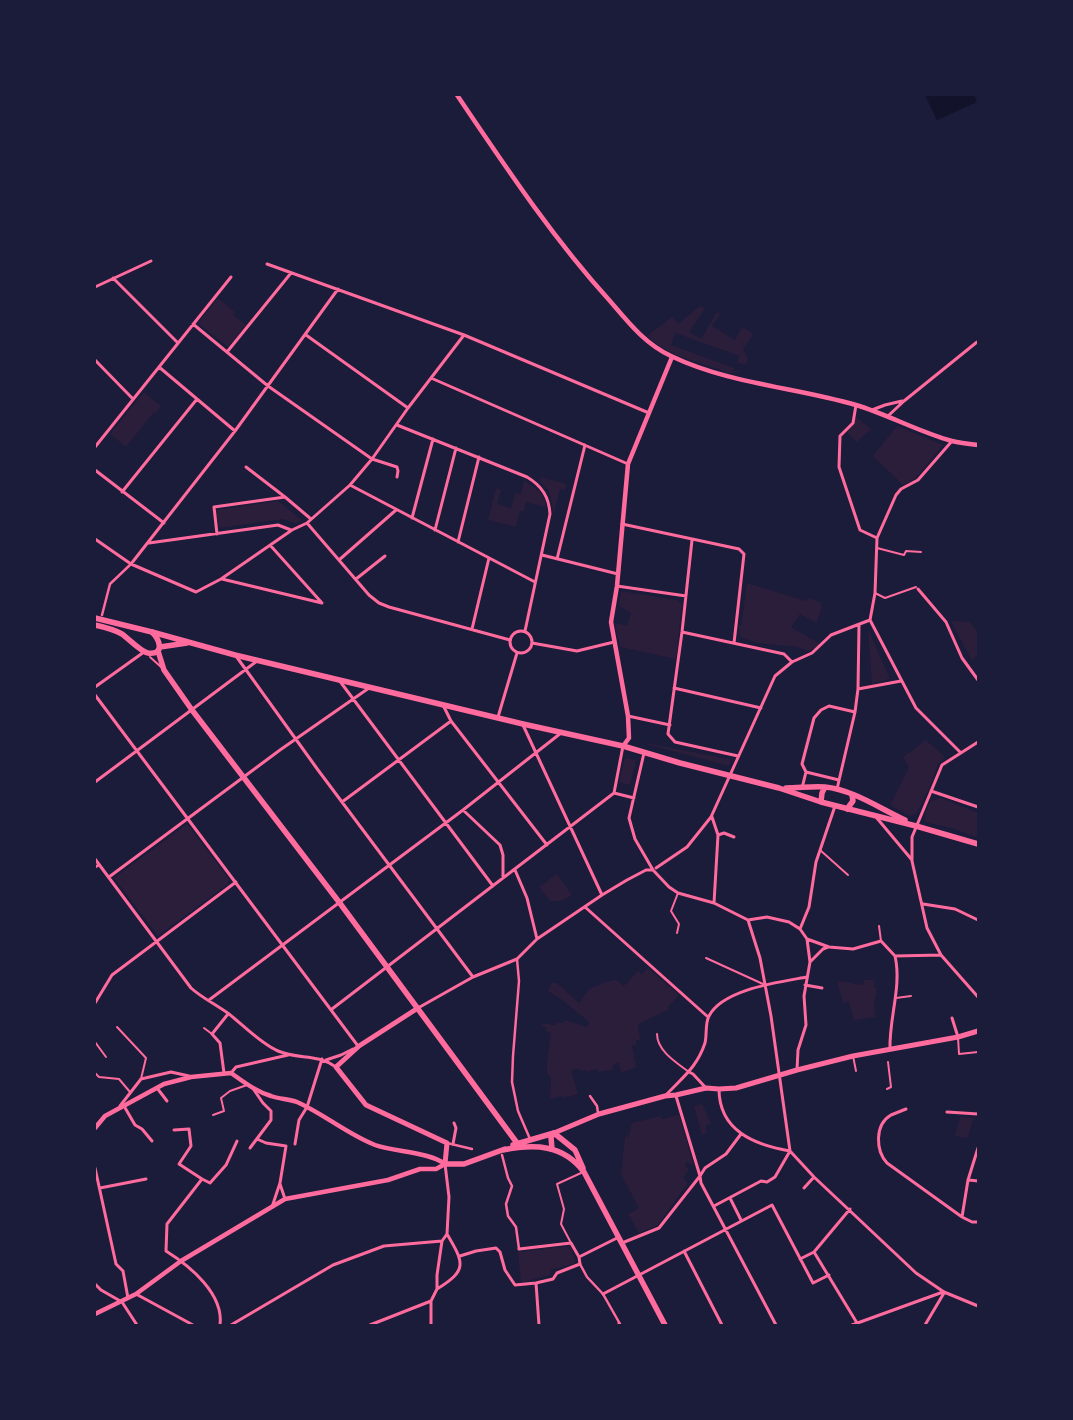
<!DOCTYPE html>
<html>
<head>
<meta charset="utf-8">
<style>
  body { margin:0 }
  #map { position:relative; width:1073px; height:1420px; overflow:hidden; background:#1b1b3a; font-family:"PT Serif",serif }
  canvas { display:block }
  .frame { position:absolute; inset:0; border:96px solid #1b1b3a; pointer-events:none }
</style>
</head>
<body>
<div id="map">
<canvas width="1073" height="1420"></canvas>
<div class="frame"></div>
</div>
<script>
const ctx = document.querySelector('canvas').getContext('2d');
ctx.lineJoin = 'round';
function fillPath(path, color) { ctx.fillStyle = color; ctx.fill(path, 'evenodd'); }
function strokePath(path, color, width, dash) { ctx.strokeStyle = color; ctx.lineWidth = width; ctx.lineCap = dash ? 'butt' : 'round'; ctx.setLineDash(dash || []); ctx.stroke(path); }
const green = new Path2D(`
  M218,298L235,312L233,315L246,325L228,347L198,323Z
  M700,306L705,308L689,332L701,339L717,312L720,314L712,326L735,340L742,327L753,334L743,349L748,360L745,365L737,362L740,356L675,333L671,345L734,368L733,371L742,370V371L727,374L724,371C698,362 668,356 647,336L672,317L678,324Z
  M144,392L161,406L156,413L154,412L126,447L110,434Z
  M856,417L871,429L857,442L846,432L852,425Z
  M897,426L943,445L916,478L903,485L873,456Z
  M541,477L567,484L565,490L560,489L554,513L549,491L540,482Z
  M524,480C535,488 545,493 546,507L526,502L524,511H520L516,527L488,520L496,488L501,490L497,504L511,508L515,493L521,494Z
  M278,501L302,520L296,524L283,519L219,528L216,510Z
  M747,583L806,601L808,598L822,603L821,607L822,608L816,623L800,614L791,627L820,644L809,652L798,647L757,643L740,637L739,626H741Z
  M621,591L677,600L682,604L676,659L620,647L615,623L627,626L631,613L619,606Z
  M951,621L970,622L978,632V654L973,660L971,659Z
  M868,629L890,679L872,684Z
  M926,740L945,757L938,764L928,791L916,814L910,816L890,805L909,767L903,757Z
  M635,741L729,759L731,762L729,766Z
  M625,758L636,760L630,785L619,782Z
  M941,798L978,813V838L955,829L925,822C923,815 928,807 931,801Z
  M187,824L229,879L228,884L158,936L114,878Z
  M557,874L572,895L561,901H550L539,887Z
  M648,968L679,995L668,1007L670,1009L638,1024L640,1040H636V1044L632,1046L636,1067L621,1073L619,1063L614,1064L612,1070L598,1072L597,1069L586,1072L585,1070L582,1071L580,1069L571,1070L578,1094L563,1098L562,1096L550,1099L551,1077L547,1074V1062L551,1033L546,1031V1027H542V1023L555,1025L556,1022L563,1023L564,1020L587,1027L589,1022L562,1000L548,991L552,983H557L579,1003L589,989L606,982L616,980L624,986L638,971L642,974Z
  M864,980H874V987L877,989L874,1003L875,1017L854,1020L849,1002L843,1003L837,981L863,985Z
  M702,1104L711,1123L705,1126L707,1132L702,1135L694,1106Z
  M679,1115L693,1163L691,1165L687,1162L685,1165L689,1169L683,1178L688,1183L658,1225L639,1233L628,1214L639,1208L621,1174L625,1135L628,1138L632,1123L660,1116L662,1119Z
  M960,1117L974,1118L967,1138L955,1136Z
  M570,1246L576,1263L551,1270L550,1275L521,1283L518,1252Z`);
const water = new Path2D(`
  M925,95H974L977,102L937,120Z`);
const service = new Path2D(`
  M877,548L904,555L906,551L921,552
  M875,593L885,598L916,587
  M150,657L161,667
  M820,850L848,875
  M879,926L881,941
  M677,933L679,924L671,911L678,893
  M706,958L763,984
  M896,998L911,996
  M117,1027L146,1058L141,1079
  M204,1028L212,1034
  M657,1034C657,1051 677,1063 689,1072
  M958,1037L959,1054L978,1052
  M95,1042L106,1057
  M853,1056L856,1071
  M95,1073L99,1077L119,1079L130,1092
  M887,1089L891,1087L888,1062
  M213,1115L224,1111L221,1098L230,1091L247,1085
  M571,1243L561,1224L564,1209L557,1184L581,1173`);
const pedestrian = new Path2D(`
  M102,615L110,584L131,564
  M517,959L519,981L513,1056L512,1082L518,1111L530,1139
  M590,1096L597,1106L598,1113
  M447,1143L472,1149
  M502,1155L508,1178L512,1186L506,1204L508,1216L516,1227L519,1249
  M580,1264L587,1277L603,1294L620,1324`);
const minor = new Path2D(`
  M267,264L464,335L649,413
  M113,278L178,343
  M95,287L151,261
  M193,324L268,386L372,459L397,467L398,471L397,477
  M306,335L408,408
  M227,352L291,273
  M95,360L133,399
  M159,367L235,431
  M431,378L628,464
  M856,405L853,423L840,436L839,467L860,530L877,538
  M872,410L885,405L902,401
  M888,416L904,401L977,342
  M397,425L527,477C542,486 549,497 550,514L525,631
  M95,447L231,277
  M246,467L285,497L311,519
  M95,470L164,523
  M350,485L535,582
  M122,492L197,399
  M412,518L433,439
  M307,523L369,595L379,603L389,607L510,640
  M622,524L739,549L744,554L734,643
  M435,530L456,448
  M217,534L214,507L285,497
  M95,539L131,564L196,592L221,579L292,530L307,523L350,485L372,459L408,408L464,335
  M692,540L682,632L668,734L675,742L738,756
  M458,542L479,457
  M149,543L278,525L291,530
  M542,555L618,574
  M557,559L585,445
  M339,560L396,510
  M131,564L235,431L338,289
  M222,579L322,603L270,545
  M356,579L385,556
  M617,586L686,596
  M918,589L946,622L962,658L978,680
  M870,620L916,708L960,752
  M472,629L489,558
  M510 642a11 11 0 1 1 22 0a11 11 0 1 1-22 0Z
  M682,632L784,654L792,662
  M532,643L577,651L614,642
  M236,656L318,770L473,977
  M339,680L493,886
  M95,687L144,652
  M674,688L761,708
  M858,689L901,681
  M95,695L358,1046
  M443,705L451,721L547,845
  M628,716L670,725
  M498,717L517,653
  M523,725L602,895
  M978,742L942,765L912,837V861L927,928L941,955L978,997
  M644,753L629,818L635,839L653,870L669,887L678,893L714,903L748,920L767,917L789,922L800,929L807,939L810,962L804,996L806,1025L798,1050L797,1070
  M806,772L839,780
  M95,782L257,661
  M802,788L806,772L802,764L814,718L821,710L829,706L855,712
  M837,789L855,712L858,689L859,625
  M931,791L978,807
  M614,793L634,798
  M342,802L451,721
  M463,810L500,845L503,855V878
  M712,817L718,835L714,903
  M876,817L912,860
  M718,835L724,833L734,837
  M95,859L191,988C202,998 217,1005 229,1014C243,1025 261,1044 278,1051C299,1060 316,1053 336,1067
  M95,867L99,865
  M656,868L687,847L711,817L775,676L792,662L812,653L831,635L870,620L875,593L877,538L896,495L901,489L918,480L952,441
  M515,870L527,898L537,939
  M109,877L280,750L369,688
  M923,904L955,909L978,920
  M585,907L708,1017
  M748,920L760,958L771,1016L790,1151L814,1177L916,1273L944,1292L978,1306
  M800,929L809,907L816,862L835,806
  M807,939L829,947L853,949L881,941L895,956
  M895,956L941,955
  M810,962L823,949L828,947
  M805,985L822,988
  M209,1000L463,810L561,733
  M95,1003L112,975L236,882
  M418,1008L473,977L517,959L537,939L602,895L627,880L646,870H653
  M332,1009L614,793L623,746
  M952,1018L958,1037
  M890,1049C889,1018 902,986 895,956
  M326,1060L341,1055L353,1049
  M689,1072L693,1074L706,1088
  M224,1073L220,1043L212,1034L228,1014
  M231,1073L236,1067L288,1055
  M157,1088L167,1101
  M666,1095C683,1077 697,1067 705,1043C707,1035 705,1023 709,1016C723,989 780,982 807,977
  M676,1096L700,1176L701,1183L776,1325
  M120,1106L141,1079L171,1072L189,1076
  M124,1106L135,1125L142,1129L152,1141
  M906,1109C901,1111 896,1113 891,1115C874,1125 876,1151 887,1163L962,1217L972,1222H978
  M947,1112L978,1114
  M174,1130L189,1129L191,1146L179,1164L202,1179L167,1224L166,1251C190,1266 224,1294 220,1325
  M257,1139L266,1143L286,1146L280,1183L272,1207
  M295,1144L299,1120L307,1107L322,1059
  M453,1144L456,1128L454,1123
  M250,1148L271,1120V1111L263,1103L254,1090
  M95,1168L116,1264L123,1271L128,1298
  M202,1179L210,1183L226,1165L237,1141
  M969,1180L978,1181
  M280,1184L285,1199
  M100,1188L146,1179
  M804,1188L814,1177
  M730,1198L741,1220
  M714,1206L761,1181L767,1182L775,1177L790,1151C755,1145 719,1131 719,1089
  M962,1217L968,1180L978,1148
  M622,1243L659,1228L700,1176L705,1168L726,1154L741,1134
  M684,1251L722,1325
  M814,1252L857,1323
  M460,1256L476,1251L496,1248L500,1252L505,1270L515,1285L536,1283L553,1279L557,1273L580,1264L579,1257L571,1243L519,1249
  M579,1257L619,1237
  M800,1259L814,1252L850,1209
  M536,1283L539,1325
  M95,1284L101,1290L122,1302L137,1325
  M437,1289C468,1270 464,1263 447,1234
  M136,1294L193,1325
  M603,1294L772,1205L813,1283L829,1275
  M231,1325L333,1265L384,1246L442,1241
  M370,1325L431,1301L437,1289V1275L442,1241L447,1234L449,1197L445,1164
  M431,1325V1301
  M619,1325V1323
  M852,1325L943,1292
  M925,1325L944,1293`);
const tertiary = new Path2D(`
  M457,95C505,166 552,237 610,301C628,322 645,344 671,356C729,384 795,387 856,405C889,415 919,432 952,441C960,443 969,444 978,445
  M623,746L629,738L628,716L611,622L617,586L628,464L672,357
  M95,1128L105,1116L164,1084L191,1077L231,1073C244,1082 255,1091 271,1096C279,1099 289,1099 297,1102C324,1114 347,1134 375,1145C395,1152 429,1152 445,1164L436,1169H420L388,1180L285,1199L181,1261L136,1294L95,1314`);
const secondary = new Path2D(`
  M418,1008L359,1046L336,1067L366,1105L447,1143L445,1164
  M554,1133L599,1114L665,1096L676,1095L706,1088L719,1089L736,1088L797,1070L853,1056L958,1037L978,1031`);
const primary = new Path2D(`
  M152,632L235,655L523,724L623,746L680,763L779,788L821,802L916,826L978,844
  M160,647L187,643
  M158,651L164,670L192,710L339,902L517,1143
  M786,788C799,788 813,786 825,787C851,789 881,809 905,820
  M821,802L822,793L825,787
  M847,809L853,801L852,795
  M554,1133L575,1150L583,1168
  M513,1145L554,1133
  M552,1149L551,1137L554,1133
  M503,1150C534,1144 563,1144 584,1172L665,1325
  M445,1164H464L505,1149`);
const trunk = new Path2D(`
  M95,618L152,632C160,640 165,655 148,653C141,652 129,639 122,634C113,629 104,627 95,625`);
fillPath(green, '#2a1e3b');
fillPath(water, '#12122b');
strokePath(service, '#ff6b9d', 2);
strokePath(pedestrian, '#ff6b9d', 2.5);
strokePath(minor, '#ff6b9d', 3);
strokePath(tertiary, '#ff6b9d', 4.5);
strokePath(secondary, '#ff6b9d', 5);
strokePath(primary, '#ff6b9d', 5.5);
strokePath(trunk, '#ff6b9d', 5.5);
</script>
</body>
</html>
